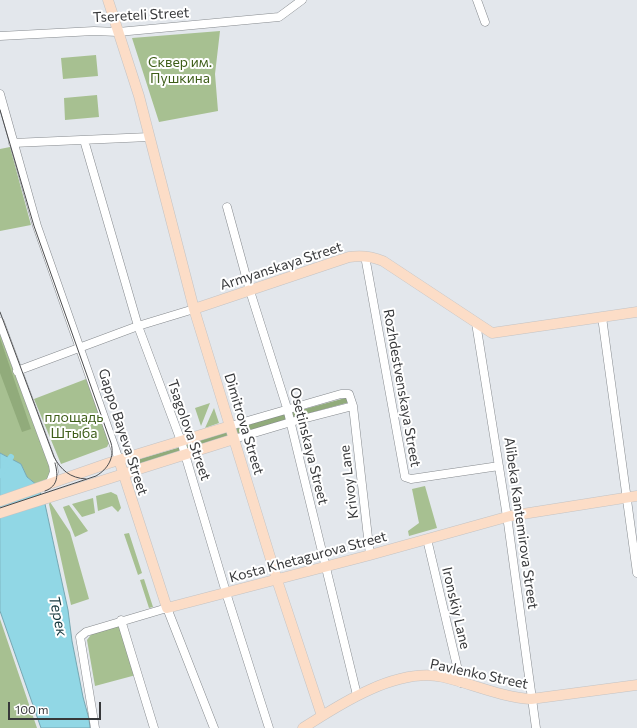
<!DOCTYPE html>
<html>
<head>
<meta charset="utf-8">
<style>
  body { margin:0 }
  #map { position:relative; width:637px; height:728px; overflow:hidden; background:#e3e7ec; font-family:Commissioner,sans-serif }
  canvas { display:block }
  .scale { position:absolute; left:8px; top:702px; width:93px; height:18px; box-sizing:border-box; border:2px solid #37383a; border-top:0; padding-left:5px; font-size:12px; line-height:14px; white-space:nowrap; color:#37383a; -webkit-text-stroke:3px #fff; paint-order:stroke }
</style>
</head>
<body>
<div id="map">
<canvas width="637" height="728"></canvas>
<div class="scale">100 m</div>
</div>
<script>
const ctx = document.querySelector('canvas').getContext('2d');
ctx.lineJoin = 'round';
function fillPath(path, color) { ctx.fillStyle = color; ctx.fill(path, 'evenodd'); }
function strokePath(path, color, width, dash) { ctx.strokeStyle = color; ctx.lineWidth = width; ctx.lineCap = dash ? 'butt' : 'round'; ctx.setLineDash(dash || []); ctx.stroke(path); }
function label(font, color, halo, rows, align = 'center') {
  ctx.font = font + ' Commissioner,sans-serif'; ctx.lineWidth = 4; ctx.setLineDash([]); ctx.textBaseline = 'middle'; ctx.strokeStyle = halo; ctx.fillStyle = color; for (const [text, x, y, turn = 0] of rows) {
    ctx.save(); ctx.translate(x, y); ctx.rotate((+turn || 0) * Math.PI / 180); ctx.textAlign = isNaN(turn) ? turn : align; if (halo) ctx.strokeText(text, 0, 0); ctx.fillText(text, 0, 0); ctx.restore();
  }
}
const green = new Path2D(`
  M220,31L215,74L218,111L159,122L132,38Z
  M96,55L98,76L63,79L61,58Z
  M97,95L99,117L65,120L64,98Z
  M10,147L31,225L0,231V149Z
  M0,334L48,463L51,472L49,481L37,485L27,477L21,464L0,453Z
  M86,379L109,443L107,447L61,464L34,399Z
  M210,403L201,426L195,408Z
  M214,408L219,423L205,428Z
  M425,486L437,528L409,536L408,531L419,523L412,489Z
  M111,492L117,495L121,508L118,512L112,506L98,511L96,496Z
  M93,498L95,513L82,517L72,504Z
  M50,502L70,532L89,599L71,605L49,504Z
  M69,505L88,531L75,537L63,507Z
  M129,533L142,573L138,575L124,534Z
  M144,579L153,607L149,608L140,580Z
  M0,619L37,728H0Z
  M120,624L136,675L95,686L87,640L93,632Z`);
const forest = new Path2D(`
  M0,338L31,429L22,432L0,373Z
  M349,397L350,402L292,418L290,413Z
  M286,413L288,419L237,434L235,429Z
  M230,431L232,437L188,450L186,444Z
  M181,447L183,451L133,466L132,461Z`);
const water = new Path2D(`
  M0,453L21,464L27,477L37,485L45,504L68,610L72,641L83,697L89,719L90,728H41L0,611Z`);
const canal = new Path2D(`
  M0,475L11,457`);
const minor = new Path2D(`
  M477,0L485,22
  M0,36L94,31L118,32L279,17L302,0
  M0,94L37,226L119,460
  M84,140L138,326L181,441L228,599L269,728
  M13,143L149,137
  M227,207L250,291L287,408L357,695
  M365,256L405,477L411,479L499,466
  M602,317L637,573
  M0,322L53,465L54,472L49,485
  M476,323L508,523L536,728
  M17,371L138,326L194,309
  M230,426L341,394H349L353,406L370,555
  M234,439L291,422L353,406
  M427,539L461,683
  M121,620L154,728
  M95,728L80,637L86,632L167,608L214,728`);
const major = new Path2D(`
  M108,0L139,96L194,309L279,586L322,716
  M194,309L349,257C361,255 371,256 383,261L492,333L637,312
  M119,460L167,608L370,555L510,516L637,496
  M0,501L109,463L230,426
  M0,513L234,439
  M303,728C340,704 397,667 443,677C473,684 501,697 531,699L637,685`);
const tram = new Path2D(`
  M0,110L34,226L111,443C115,457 108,469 96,476L0,508
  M0,312L54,457C61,470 70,478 86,479
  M45,491C59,486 58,474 55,463`);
const streetNames = [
  ["Tsereteli Street",141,15,-3],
  ["Armyanskaya Street",281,266,-18],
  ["Rozhdestvenskaya Street",402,388,80],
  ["Dimitrova Street",244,424,73],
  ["Tsagolova Street",189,430,71],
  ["Gappo Bayeva Street",123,432,72],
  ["Osetinskaya Street",309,446,76],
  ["Krivoy Lane",349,482,-97],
  ["Alibeka Kantemirova Street",521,523,82],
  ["Kosta Khetagurova Street",308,557,-15],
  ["Ironskiy Lane",456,608,77],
  ["Pavlenko Street",479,674,12]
];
const parkNames = [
  ["Сквер им.",180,62],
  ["Пушкина",180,78],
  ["площадь",74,417],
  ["Штыба",74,433]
];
const waterNames = [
  ["Терек",58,616,78]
];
fillPath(green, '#a7c091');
fillPath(forest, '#91ab7b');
fillPath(water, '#91d7e5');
strokePath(water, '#76a7b2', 1);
strokePath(canal, '#91d7e5', 6);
strokePath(minor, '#868a8e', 9);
strokePath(major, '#c3c3c4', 11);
strokePath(minor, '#fff', 8);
strokePath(major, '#fcddc7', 10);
strokePath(tram, '#4c4d4f', 1);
label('14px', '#37383a', '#fff', streetNames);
label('14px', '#3e5e19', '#fff', parkNames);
label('italic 15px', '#13363c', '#fff', waterNames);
</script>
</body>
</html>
